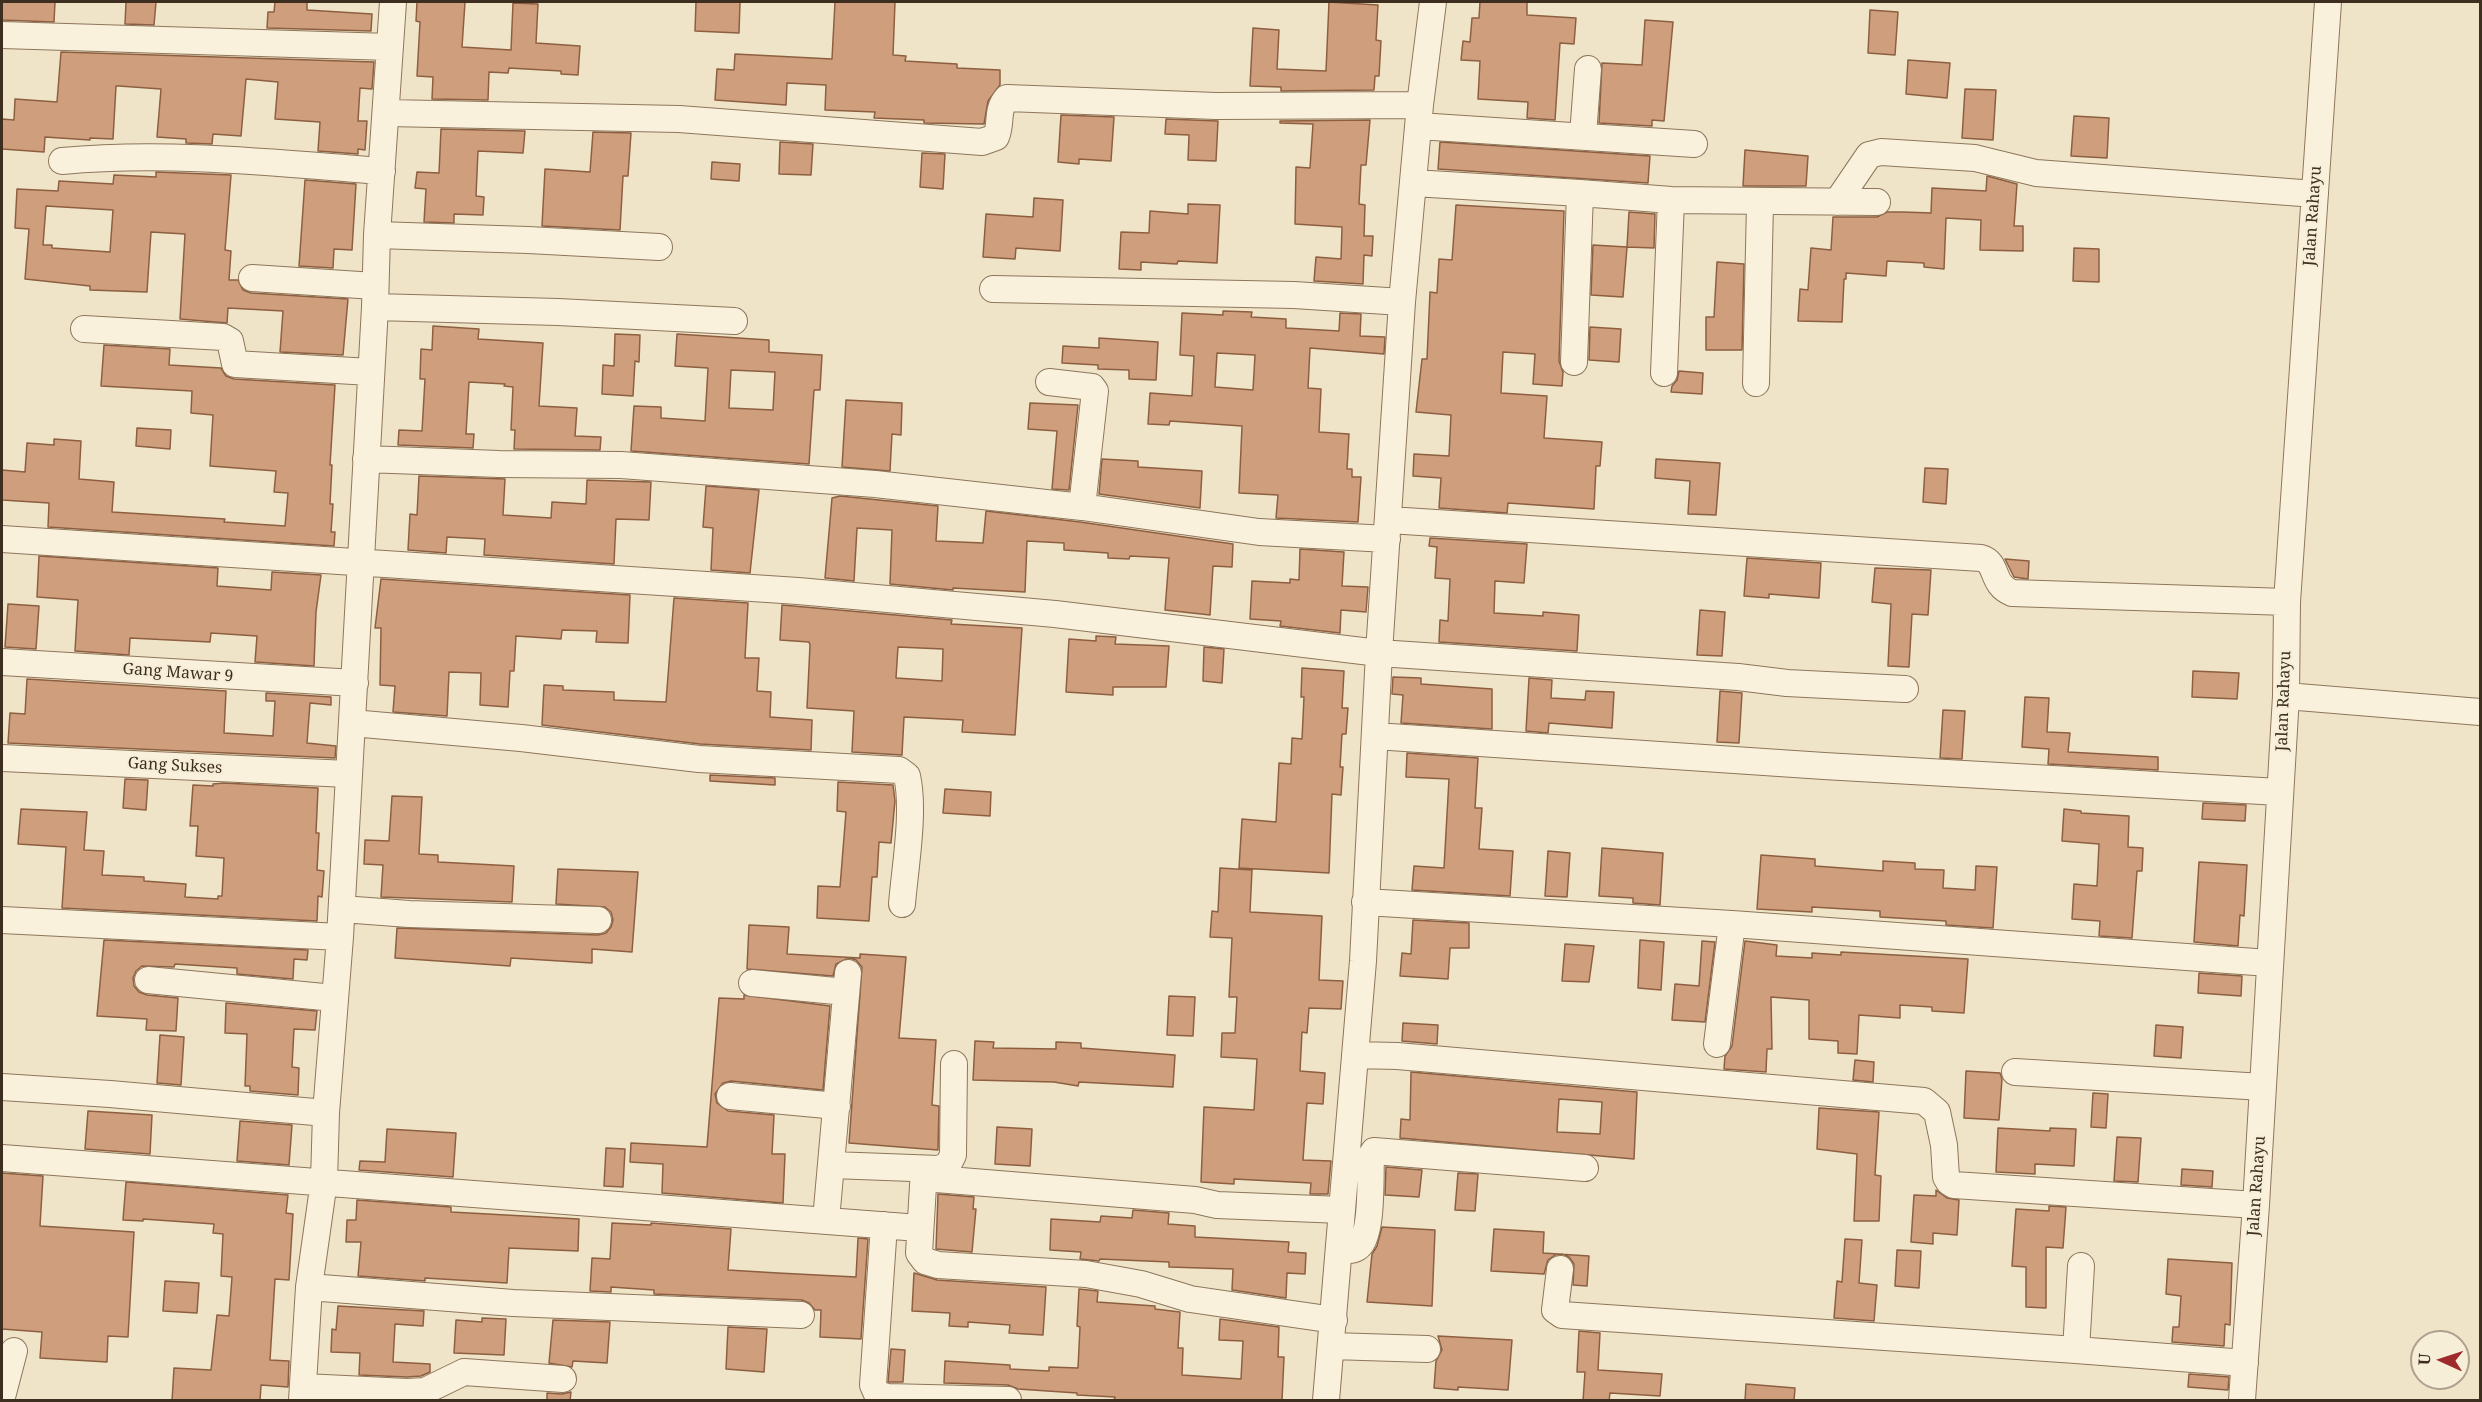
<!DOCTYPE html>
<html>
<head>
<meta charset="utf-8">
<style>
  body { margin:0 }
  #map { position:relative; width:2482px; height:1402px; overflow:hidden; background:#f0e4c8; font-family:"Noto Serif",serif }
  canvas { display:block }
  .frame { position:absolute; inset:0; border:3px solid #3d2e20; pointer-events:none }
  .north { position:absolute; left:2410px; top:1330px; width:60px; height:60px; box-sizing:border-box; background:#f7eed8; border:2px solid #ada18e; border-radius:50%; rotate:273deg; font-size:16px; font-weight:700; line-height:24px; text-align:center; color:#3d2e20 }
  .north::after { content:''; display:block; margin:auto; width:21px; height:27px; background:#9e2a2b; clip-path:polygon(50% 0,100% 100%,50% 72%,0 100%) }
</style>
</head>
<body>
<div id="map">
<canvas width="2482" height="1402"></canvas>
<div class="frame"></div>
<div class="north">U</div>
</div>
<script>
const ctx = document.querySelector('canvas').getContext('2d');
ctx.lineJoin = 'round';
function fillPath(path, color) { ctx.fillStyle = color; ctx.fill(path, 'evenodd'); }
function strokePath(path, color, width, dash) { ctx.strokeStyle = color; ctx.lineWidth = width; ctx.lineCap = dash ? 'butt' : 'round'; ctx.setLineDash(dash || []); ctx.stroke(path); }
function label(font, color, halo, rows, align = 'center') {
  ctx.font = font + ' "Noto Serif",serif'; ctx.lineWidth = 4.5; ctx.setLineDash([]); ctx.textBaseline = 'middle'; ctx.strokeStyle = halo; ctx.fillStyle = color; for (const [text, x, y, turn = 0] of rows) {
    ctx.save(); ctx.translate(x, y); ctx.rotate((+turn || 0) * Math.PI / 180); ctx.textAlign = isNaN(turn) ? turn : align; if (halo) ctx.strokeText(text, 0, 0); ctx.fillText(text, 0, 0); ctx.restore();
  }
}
const building = new Path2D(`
  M2,2H55L54,22L2,20Z
  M126,2H156L154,25L125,24Z
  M275,2H307V10L372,14L371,31L267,28L268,12H274Z
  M417,2H465L462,47L511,50L513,3L538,4L536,43L580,46L578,75L561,74V71L509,68L508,73L489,72L488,100L432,99L433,77L417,76L420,22L416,21Z
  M696,2H740L739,33L695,31Z
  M835,2H895L893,55L906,56L905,61L957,64V68L1000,70V85L988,101L984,124L924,123V120L874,118L875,112L825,110L826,85L787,83L786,105L715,100L717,69L734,70L735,54L832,59Z
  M1329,2L1378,5L1376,40L1381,41L1379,76H1375L1374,90L1281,91V87L1250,86L1253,28L1279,30L1277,69L1326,71Z
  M1480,2H1527V15L1576,18L1574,44L1560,43L1555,120L1527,118L1528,102L1478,99L1480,61L1461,60L1463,41L1470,42L1472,18H1479Z
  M1870,10L1898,12L1895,55L1868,53Z
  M1645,20L1673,22L1664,121L1652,120V126L1599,123L1602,63L1642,65Z
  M61,52L374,62L372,89L360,88L358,121H367L365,150L358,149V154L318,151L320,122L275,119L278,82L246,79L241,136L213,134L212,144L186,143V139L157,137L161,89L119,86H116L113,139L90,138V140L45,137L44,152L2,149V119L14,120L15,99L57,102Z
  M1908,60L1950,63L1947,98L1906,94Z
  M1965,89L1996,90L1993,140L1962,138Z
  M1061,115L1114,117L1111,161L1079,159V164L1058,162Z
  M2074,116L2109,118L2107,158L2071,156Z
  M1166,119L1218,121L1216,161L1188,160L1189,135L1165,134Z
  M1370,120L1366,165H1361L1359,204L1365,205L1364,236H1373L1372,256L1364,255L1363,284L1314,281L1316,257L1341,259L1342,227L1295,224L1296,167L1310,168L1313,124L1280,123V121Z
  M441,129L525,131L523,153L478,151L476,196L484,197L483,215L454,214V223L424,222L426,189L415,188L417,172L439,173Z
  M593,132L631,133L628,176H623L620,230L542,226L545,169L590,172Z
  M780,142L813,144L811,175L779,174Z
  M1440,142L1650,156L1648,183L1438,169Z
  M1745,150L1808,156L1806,186H1743Z
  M922,153L945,154L943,189L920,187Z
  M712,162L740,164L739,181L711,179Z
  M156,172L231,175L225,250L231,251L229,280H238L243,290L251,293L348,299L343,355L280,352L283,311L228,308L227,323L180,319L185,234L151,232L147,292L90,290V286L25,279L29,229L15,228L17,189L58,191L59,181L113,184L114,175L156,177ZM46,206L113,210L110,252L52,248V245H43Z
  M1987,176L2017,184L2014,226H2023V251L1980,250L1981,220L1946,218L1944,269L1924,267V263L1887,261L1886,276L1846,273V279H1844L1842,322L1798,321L1800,289L1808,290L1811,248L1831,250L1833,217H1877L1887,212H1903L1931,213L1932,188L1986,191Z
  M305,180L356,184L352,250L334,249L333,268L299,266Z
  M1034,198L1063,200L1060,251L1016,248L1015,259L983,257L986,214L1033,217Z
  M1188,204L1220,205L1217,263L1178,261L1177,264L1141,262V270L1119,269L1121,232L1149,233L1150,211L1188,214Z
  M1456,205L1564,211L1559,361L1563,372L1562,386L1533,384L1535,354L1503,352L1501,393L1547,396L1544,438L1602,442L1600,466H1596L1594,509L1508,503L1507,513L1439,508L1441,478L1413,476L1414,454L1449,456L1451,415L1416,412L1422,359H1427L1430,292L1437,293L1439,259L1452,260Z
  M1629,212L1655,214L1654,248L1627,247Z
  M1593,245L1627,247L1623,297L1591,295Z
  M2074,248L2099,249V282L2073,281Z
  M1717,262L1744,264L1742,350H1706V317H1714Z
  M1223,311L1252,312L1251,317L1286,319V328L1339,331L1340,313L1361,314L1360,336L1385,337L1384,354L1310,348L1308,388L1321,389L1319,432L1349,434L1347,469H1352V477H1361L1358,522L1276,518L1278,495L1239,493L1242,426L1170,421L1169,425L1148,424L1150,393L1192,396L1194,356L1180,355L1182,313L1223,315ZM1217,353L1255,355L1253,390L1215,387Z
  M433,326L479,329L478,339L543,343L539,406L577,408L575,436L601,437L600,450L514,449L515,430H511L513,387L504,386L505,384L469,382L466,434H474L473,448L398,445L399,430L422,431L425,379H420L421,349L432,350Z
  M1590,327L1621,329L1619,362L1589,360Z
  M615,334L640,335L639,362L635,361L633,396L602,394L603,365L614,366Z
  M677,334L769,340V352L822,355L820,390H814L809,464L631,451L634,406L661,407V418L705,421L708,368L675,366ZM731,370L775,372L773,410L729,408Z
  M1099,338L1158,342L1156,380L1129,379V370L1098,369V365L1062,363L1063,346L1099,348Z
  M104,345L170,349L169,365L221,368L226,376L234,379L335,385L330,465H332L330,504H333L331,532H335L334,546L48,527L49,503L2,500V470L25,472L27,443L54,445V439L81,441L79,479L114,482L112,512L225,519L224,522L285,526L288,493L274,492L276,471L210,466L213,415L191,413L192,391L101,386Z
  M1679,371L1703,373L1702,394L1671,392L1672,386L1677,380Z
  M846,400L902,403L901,435L892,434L890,471L842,467Z
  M1030,403L1078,405L1069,490L1052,489L1057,431L1028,429Z
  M137,428L171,430L170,449L136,446Z
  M1102,459L1138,461V467L1202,471L1200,508L1099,494Z
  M1656,459L1720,463L1716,515L1688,514L1690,481L1655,478Z
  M1925,468L1948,469L1946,504L1923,502Z
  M419,476L505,479L503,515L551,518L552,502L586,504L587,480L651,482L649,520L616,519L614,564L484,555L485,539L447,537L446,553L408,550L410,514L417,515Z
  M706,486L759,490L750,573L711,570L713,528L703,527Z
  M840,496L938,506L936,541L983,543L986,511L1080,522L1233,544L1232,567L1213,566L1210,615L1165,610L1169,558L1130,556L1129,559L1108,558V553L1064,550V543L1027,541L1025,592L953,588V590L890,584L892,530L857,528L854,581L825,578L832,498Z
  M1430,538L1527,544L1524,583L1495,581L1494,613L1543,616V612L1579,615L1577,651L1439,642L1440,620L1448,621L1450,579L1435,578L1437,547L1429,546Z
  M1300,549L1344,552L1342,586L1368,587L1366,612L1341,610L1340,633L1280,626L1281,621L1250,619L1252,581L1290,583V579L1299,580Z
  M39,556L218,568L217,586L271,590L272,572L321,575L316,612L314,666L255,662L257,636L211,633L210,642L130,638L129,655L75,651L78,600L37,597Z
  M1747,558L1821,563L1819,598L1769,594V598L1744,596Z
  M2005,559L2029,561L2028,579L2014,577Z
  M1875,568L1931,570L1928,615L1912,614L1909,667L1888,666L1891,604L1872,602Z
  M381,579L630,595L628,643L596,642L597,631L562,630L561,639L516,636L514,671H510L508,707L480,705L481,673L449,672L447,716L393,712L395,686L380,685L381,628H375Z
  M674,598L748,603L745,658H759L757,691L771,692L770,717L812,720L811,750L700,744L542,725L544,685L563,686V690L614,692V700L666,702Z
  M8,604L39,606L36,649L5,647Z
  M782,605L952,620L951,624L1022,628L1015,735L962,732L963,720L904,717L902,755L852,752L854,711L807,708L810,645L809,642L780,640ZM898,647L943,649L942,681L896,678Z
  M1700,610L1725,612L1722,656L1697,655Z
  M1096,636L1116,637L1115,644L1169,646L1166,687H1113V695L1066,692L1069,639L1096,641Z
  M1204,647L1224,649L1222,683L1203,681Z
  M1302,668L1344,671L1342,708H1348L1346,734H1342L1340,767H1343L1341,795L1332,794L1329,873L1239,868L1242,819L1276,822L1279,763L1291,764L1292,738L1302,739L1304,697H1301Z
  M2193,671L2239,673L2237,699L2192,697Z
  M1393,677L1421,678V684L1492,689V729L1401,723L1403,695L1392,694Z
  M1529,678L1552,680L1551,698L1585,700L1586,691L1614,692L1612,728L1549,723L1548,733L1526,731Z
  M27,679L226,691L224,733L273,736L275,701H266V693L331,697V705L310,703L307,743L336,746L335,758L8,743L10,713L25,714Z
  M1720,691L1742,693L1739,743L1717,742Z
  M2025,697L2049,698L2047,732L2070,733L2068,752L2158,757V770L2048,764L2049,749L2022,747Z
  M1943,710L1965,711L1962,759L1940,758Z
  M1407,753L1478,758L1475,808H1482L1479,849L1513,851L1510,896L1412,890L1414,866L1444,868L1449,779L1406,777Z
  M710,775L775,778V785L710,781Z
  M125,779L148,780L146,810L123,808Z
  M838,782L893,785L895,801L891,843L879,842L877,877H872L869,921L817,918L818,886L840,887L846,812L837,811Z
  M224,783L318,788L316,833H319L317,870L324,871L322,897L318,896L317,921L62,908L66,847L18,844L21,809L87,812L84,850L104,851L102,875L144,877V881L186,884L185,897L218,899V896H222L224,858L196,856L198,826H190L193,785L213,786V784Z
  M945,789L991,792L990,816L943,813Z
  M392,796L422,797L419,854L438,855V862L514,866L512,902L381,897L383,865L364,864L365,840L389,841Z
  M2203,803L2246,805L2245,821L2202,819Z
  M2064,809L2081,811V813L2129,816L2128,847L2143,848L2142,871H2137L2132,938L2099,936L2100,921L2072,919L2074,884L2097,886L2099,844L2062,841Z
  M1602,848L1663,853L1660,905L1633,903V898L1599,896Z
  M1548,851L1570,853L1567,897L1545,896Z
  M1761,855L1815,859V866L1883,871V861L1915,863V869L1944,870L1943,888L1975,890L1976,866L1997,867L1993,928L1946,925V921L1880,917V911L1812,907V912L1757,909Z
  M2199,862L2247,865L2244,916L2240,915L2238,946L2194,942Z
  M1220,868L1252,870L1250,912L1322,916L1319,980L1343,981L1341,1009L1309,1008L1307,1033L1302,1032L1300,1071L1325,1073L1323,1104L1307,1103L1303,1160L1331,1161L1328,1194H1310L1311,1183L1234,1179V1184L1201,1182L1204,1107L1254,1110L1257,1059L1221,1057L1222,1033H1235L1237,997H1229L1232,938L1210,937L1212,911L1218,912Z
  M558,869L638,872L632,952L592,949V963L511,958L510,966L395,958L397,928L598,935L606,933L611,927L613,920L611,912L605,907L556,904Z
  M1413,920L1469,923V948H1450L1448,979L1400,976L1402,953L1411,954Z
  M749,925L789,927L787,954L860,958V954L906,957L899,1038L936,1040L932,1105L939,1106L938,1150L849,1143L862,967L856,960L849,958L836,964L833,976L747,969Z
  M104,940L308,950L307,960L294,959L293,979L237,974V968L175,964L174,967L142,966L136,971L133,978L134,986L139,992L147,995L178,998L176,1031L146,1030L147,1019L97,1016Z
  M1640,940L1664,942L1661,990L1638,988Z
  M1702,941L1715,942L1705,1022L1672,1020L1675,984L1699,986Z
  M1745,941L1777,945L1776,956L1812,958V953L1841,955V952L1968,959L1964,1013L1932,1011V1007L1900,1005V1018L1859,1015L1857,1054L1838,1053V1041L1809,1039V1000L1771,997L1772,1049H1767L1766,1072L1724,1069L1725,1056L1732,1046Z
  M1565,944L1594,946L1589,982L1562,981Z
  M2199,973L2242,976L2241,996L2198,993Z
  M744,995L830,1006L823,1090L731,1081L723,1083L715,1094L717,1103L728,1111L774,1115L772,1154H785L783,1203L662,1193L663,1164L630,1162L631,1143L707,1147L719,998L744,999Z
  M1169,996L1195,997L1193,1036L1167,1035Z
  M226,1003L317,1011L315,1030L294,1029L292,1067L299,1068L298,1095L250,1091V1086H245L247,1034L225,1033Z
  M1403,1023L1438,1025L1437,1044L1402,1041Z
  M2156,1025L2183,1027L2181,1058L2154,1056Z
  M160,1035L184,1037L181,1085L157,1083Z
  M975,1041L994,1042L993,1048L1056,1049V1042L1081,1043V1048L1175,1055L1173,1087L1079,1082L1078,1086L1054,1082L973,1080Z
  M1855,1060L1874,1062L1873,1082L1853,1080Z
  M1966,1071L2000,1073L2002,1079L1999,1120L1964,1118Z
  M1411,1072L1637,1092L1634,1159L1400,1138L1401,1119L1410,1120ZM1559,1099L1602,1102L1600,1134L1557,1132Z
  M2093,1093L2108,1094L2106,1128L2091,1127Z
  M1819,1108L1879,1112L1875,1175L1881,1176L1879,1221H1854L1857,1154L1817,1149Z
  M88,1111L152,1115L150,1154L85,1149Z
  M240,1121L292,1125L289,1165L237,1161Z
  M997,1127L1032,1129L1030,1166L995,1164Z
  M1998,1128L2050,1131V1128L2076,1129L2074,1166L2035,1164V1174L1996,1172Z
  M387,1129L456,1133L453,1177L359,1170L360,1161L385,1162Z
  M2117,1137L2141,1138L2138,1182L2114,1181Z
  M606,1148L625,1149L623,1187L604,1186Z
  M1386,1167L1422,1170L1419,1197L1385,1195Z
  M2182,1169L2213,1171L2212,1187L2181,1185Z
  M2,1173L43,1176L40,1226L134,1232L128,1337L108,1336L107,1362L40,1358L42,1332L2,1329Z
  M1458,1173L1478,1174L1475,1211L1455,1210Z
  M126,1182L288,1195L286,1213L293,1214L289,1280L275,1279L270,1360L289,1361L288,1387L261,1385L260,1401H172L174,1368L211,1370L217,1315L229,1316L232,1277L221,1276L223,1234L213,1233L214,1224L143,1219V1221L123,1220Z
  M1936,1190L1947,1198L1959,1200L1957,1235L1933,1233V1244L1911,1242L1914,1195L1936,1196Z
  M938,1194L974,1197L973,1209H976L972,1252L936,1249Z
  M357,1200L451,1207V1212L579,1219L578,1251L509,1248L507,1283L425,1278V1281L358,1276L361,1242H346L347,1220H356Z
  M2049,1206L2066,1207L2063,1248L2046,1247V1308L2026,1307V1267L2012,1266L2016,1209L2049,1211Z
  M1133,1210L1169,1213L1168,1224L1195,1226V1237L1289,1242L1288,1252L1306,1253L1305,1274L1287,1273L1286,1298L1232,1290L1233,1269L1169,1267V1262L1100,1259L1099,1261L1080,1259L1081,1252L1050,1250L1051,1219L1100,1222L1101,1216L1132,1218Z
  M612,1223L651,1225V1223L731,1229L728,1270L778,1273L856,1277L858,1238L868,1239L861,1339L820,1337L821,1310H815L809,1303L802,1300L654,1294V1290L611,1287V1292L590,1291L592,1258L610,1259Z
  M1382,1227L1435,1230L1432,1306L1367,1302L1372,1254L1377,1246Z
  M1494,1229L1544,1232L1543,1253L1589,1256L1587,1286L1573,1285L1574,1264L1569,1257L1562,1254L1555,1255L1548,1260L1544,1274L1491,1271Z
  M1845,1239L1862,1240L1859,1283L1877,1285L1874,1321L1834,1318L1837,1281L1842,1282Z
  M1897,1250L1921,1251L1919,1288L1895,1286Z
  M2168,1259L2232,1263L2230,1325L2225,1324L2224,1346L2172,1342L2173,1327H2179L2181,1296L2166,1294Z
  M914,1273L937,1280L1046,1287L1043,1335L1009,1333L1010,1325L968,1322V1327L949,1326L950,1313L912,1311Z
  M165,1281L199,1283L197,1313L163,1311Z
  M1079,1289L1098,1291L1097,1302L1155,1306V1309L1180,1312L1178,1348H1183L1182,1375L1241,1379L1243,1341L1219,1340L1220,1319L1279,1327L1278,1357H1284L1282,1401H1132L1114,1400L1115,1397L1077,1395V1393L1018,1389L1008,1385L944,1383L945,1361L1010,1365V1369L1049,1371V1367L1078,1368L1080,1327L1077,1326Z
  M338,1306L424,1311L423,1326L395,1324L393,1362L430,1364V1372L421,1376L407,1377L359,1375L360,1353L331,1352L332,1329L336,1330Z
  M482,1318L506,1319L504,1355L454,1353L456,1320L482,1322Z
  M553,1320L610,1322L607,1363L573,1361L572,1367L549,1363Z
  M728,1327L767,1329L764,1372L726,1369Z
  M1579,1331L1600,1333L1598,1370L1662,1374L1660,1396L1610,1393L1609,1401H1583L1585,1372H1577Z
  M1438,1336L1512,1340L1508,1390L1458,1387V1390L1434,1388L1436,1361L1442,1350Z
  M891,1349L905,1350L903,1382H888Z
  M2189,1374L2229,1377L2228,1390L2188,1387Z
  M1746,1384L1795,1388L1794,1401H1745Z
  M571,1392L570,1401H547V1393L562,1394Z`);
const minor = new Path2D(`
  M2,35L390,47
  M387,113L679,119L982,142L996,137C1002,123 996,110 1007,98L1216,106L1420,105
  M1418,126L1694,144
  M1583,135L1588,69
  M62,161C168,151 276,163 382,171
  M1413,183L1580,193L1671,200L1877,202
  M1837,202L1869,155L1881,152L1975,158L2036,173L2315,194
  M377,235L528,240L659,247
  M252,278L375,286
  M993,289L1294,295L1402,302
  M375,307L558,312L734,321
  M84,329L223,337L230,341L235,364L370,372
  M1574,362L1580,193
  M1664,373L1671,200
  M1049,382L1092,387L1095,391L1082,507
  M1756,383L1760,203
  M366,459L499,464L621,465L875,484L1082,507L1259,532L1387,539
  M1389,520L1981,558C1999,563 1990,584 2012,593L2287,602
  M2,539L798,591L1055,614L1379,653L1738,677L1787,683L1905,689
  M2,662L355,683
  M2286,696L2480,712
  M352,723L521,738L699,759L899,770L907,776C915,811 905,867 902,904
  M1375,736L1824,766L2279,792
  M2,758L348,774
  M1365,902L1732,924L2269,963
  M342,909L409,914L598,920
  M2,920L340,937
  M148,980L334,998
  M752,983L846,992
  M1717,1044L1732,924
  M1355,1055L1397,1056L1924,1101L1937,1112L1944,1145L1946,1177L1949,1182L1954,1185L2256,1205
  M2015,1072L2263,1087
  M2,1087L110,1094L326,1113
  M730,1096L837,1106
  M2,1158L919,1228
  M832,1165L939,1169L948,1165L953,1155L954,1064
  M924,1169L919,1253L925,1261L938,1265L1086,1274L1141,1284L1190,1299L1334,1320
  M924,1178L1195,1200L1217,1205L1342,1210
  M826,1220L848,973
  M884,1225L873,1385L877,1394L887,1397L1008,1400
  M1340,1250C1346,1250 1353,1251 1358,1247C1373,1238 1370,1174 1371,1156L1374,1151L1585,1168
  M2081,1266L2076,1350L2245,1363
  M1560,1269L1555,1310L1562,1315L2076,1350
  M309,1287L513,1303L801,1315
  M1332,1346L1427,1349
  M304,1387L407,1392L425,1391L464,1372L563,1379
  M2,1397L14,1351
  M302,1400L309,1287L324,1181L326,1113L340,937L375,307L377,235L393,2
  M1326,1400L1363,961L1379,653L1402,302L1420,105L1433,2
  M2242,1400L2256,1205L2286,696L2287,602L2328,2`);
const streetNames = [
  ["Jalan Rahayu",2313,216,-86],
  ["Gang Mawar 9",178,673,4],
  ["Jalan Rahayu",2284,701,-88],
  ["Gang Sukses",175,766,3],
  ["Jalan Rahayu",2257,1186,-86]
];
fillPath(building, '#cf9f7d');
strokePath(building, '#8d5f41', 1.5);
strokePath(minor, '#8d765c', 28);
strokePath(minor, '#faf1dc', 26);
label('16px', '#3d2e20', '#f7eed8', streetNames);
</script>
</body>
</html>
